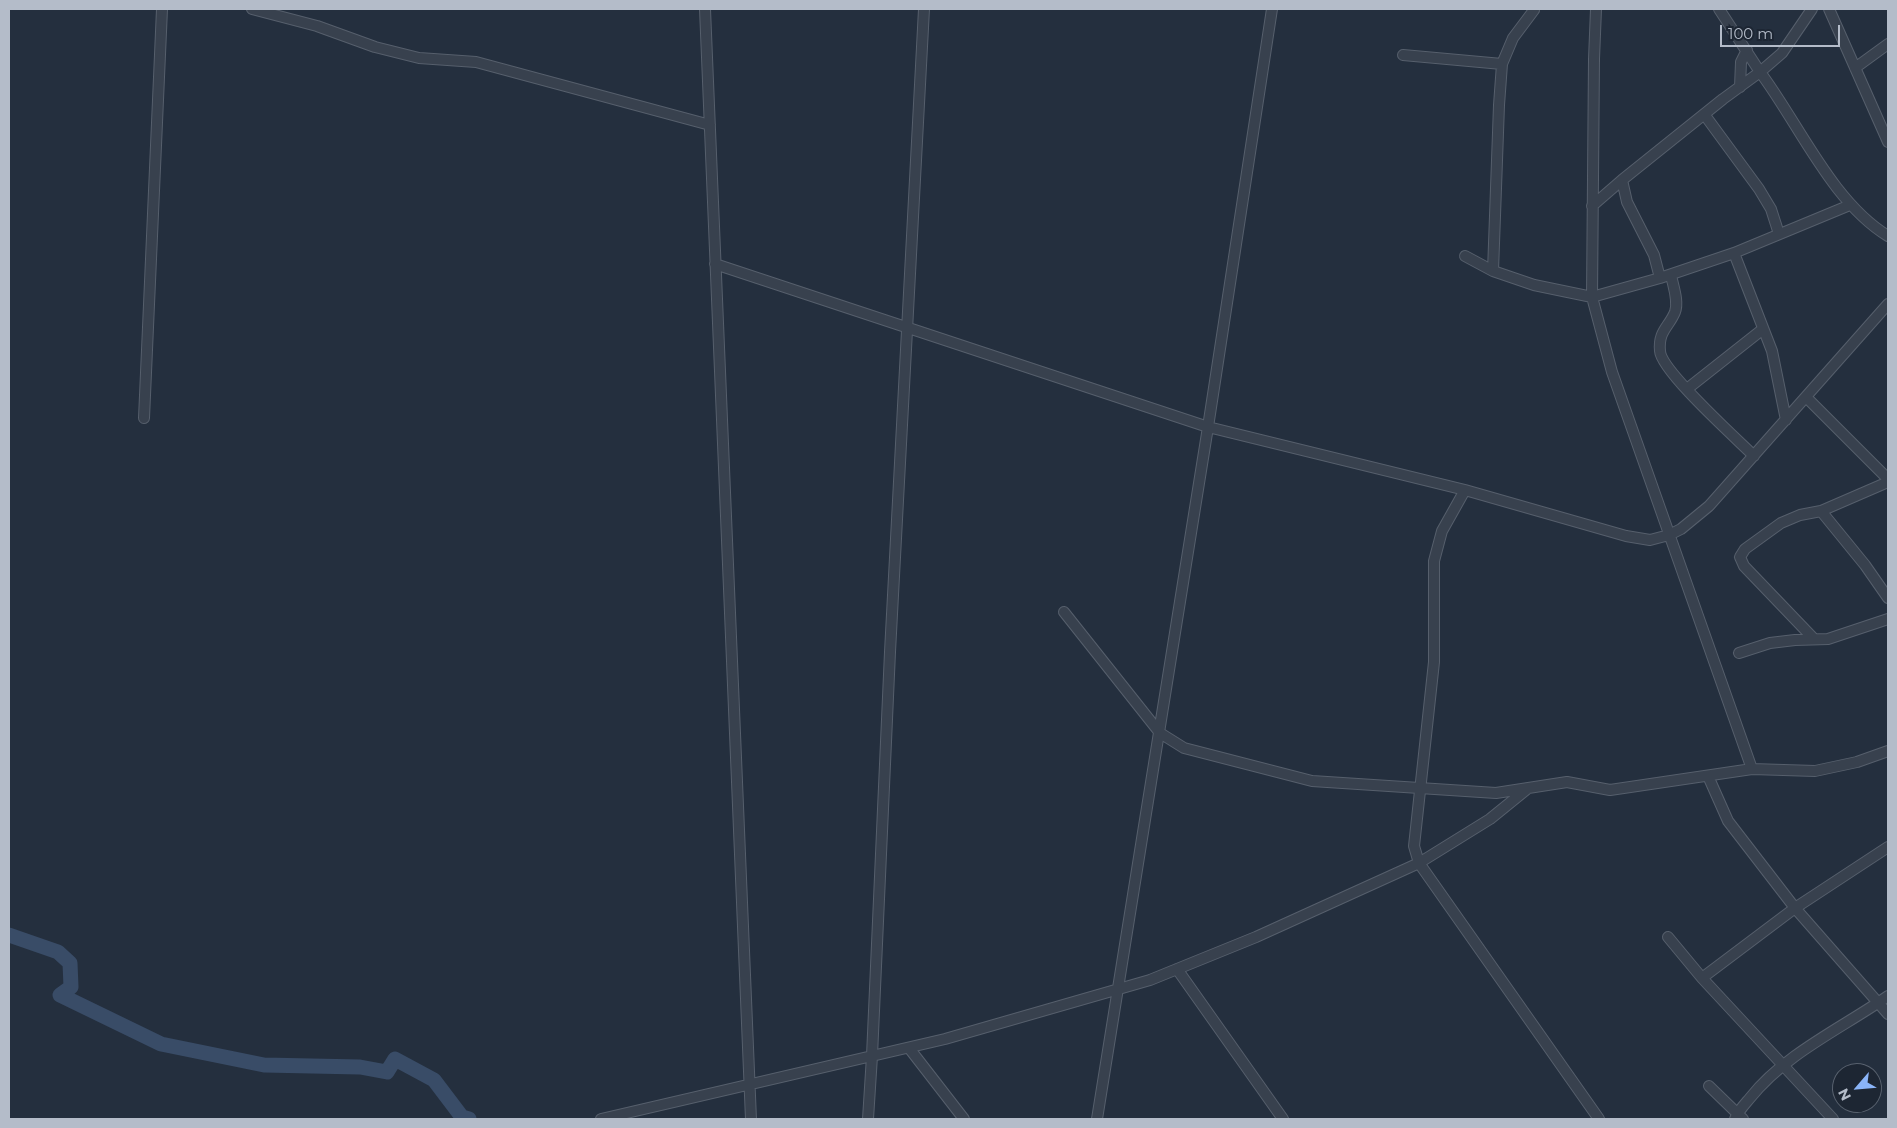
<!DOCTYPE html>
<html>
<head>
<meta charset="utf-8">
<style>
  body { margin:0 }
  #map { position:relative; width:1897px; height:1128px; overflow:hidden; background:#242f3e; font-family:Montserrat,sans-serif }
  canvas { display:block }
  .frame { position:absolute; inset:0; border:10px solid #b4bcc9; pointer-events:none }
  .north { position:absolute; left:1832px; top:1063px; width:50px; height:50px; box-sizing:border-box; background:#1d2633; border:1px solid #59626f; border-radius:50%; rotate:243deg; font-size:14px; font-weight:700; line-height:20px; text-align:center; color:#b4bcc9 }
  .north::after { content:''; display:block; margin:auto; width:18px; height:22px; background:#8ab4f8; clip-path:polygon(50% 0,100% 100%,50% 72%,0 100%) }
  .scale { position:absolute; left:1720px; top:25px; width:120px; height:22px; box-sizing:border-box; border:2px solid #b4bcc9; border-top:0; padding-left:6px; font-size:15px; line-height:18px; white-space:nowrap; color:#b4bcc9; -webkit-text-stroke:4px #1d2633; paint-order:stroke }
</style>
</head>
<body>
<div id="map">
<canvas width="1897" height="1128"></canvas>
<div class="frame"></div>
<div class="north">N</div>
<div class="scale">100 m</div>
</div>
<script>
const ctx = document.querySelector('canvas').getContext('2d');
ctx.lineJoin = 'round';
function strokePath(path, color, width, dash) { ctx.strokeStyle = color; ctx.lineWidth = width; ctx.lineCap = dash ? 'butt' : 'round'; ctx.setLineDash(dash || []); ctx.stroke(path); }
const river = new Path2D(`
  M9,935L58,952L70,963L71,987L60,995L161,1044L264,1065L360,1067L387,1072L395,1059L434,1080L462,1117L469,1119`);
const minor = new Path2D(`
  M252,9L317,26L375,47L419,58L476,62L710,125
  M705,9L751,1119
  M1596,9L1594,59L1592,297L1612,372L1752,769
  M1812,9L1782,53L1760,72C1799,124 1832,202 1888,236
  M1829,9L1888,142
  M1403,55L1502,64
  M1855,68L1888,44
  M1740,87L1741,62L1747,50
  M1704,114L1759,189L1771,209L1779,234
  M1592,206L1622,180
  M1734,253L1772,351L1786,420
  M1465,256L1493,271L1534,285L1592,297L1660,278L1734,253L1850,205
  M715,264L1208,427L1465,490L1626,536L1650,540L1669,535L1681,529L1709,506L1888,304
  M1493,271L1499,105L1502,64L1513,38L1534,10
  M1671,275C1673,286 1679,301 1675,312C1669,327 1658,331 1660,351C1661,371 1736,438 1754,456
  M1660,278L1654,255L1627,202L1622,180L1723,99L1760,72L1719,9
  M1687,389L1763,329
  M1806,397L1888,479
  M144,418L162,9
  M1465,490L1442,531L1434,561V662L1414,846L1419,863L1599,1119
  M1821,511L1865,565L1888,598
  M1064,612L1160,733L1184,748L1312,781L1496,793L1567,782L1610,790L1752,769L1815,771L1857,762L1888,751
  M1814,639L1744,566L1740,557L1745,549L1781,523L1800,515L1821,511L1888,482
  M1739,653L1770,643L1795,640L1828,639L1888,619
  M1708,776L1728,821L1795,908L1888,1014
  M1668,937L1702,978L1833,1119
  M1177,969L1283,1119
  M1702,978L1795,908L1888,847
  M909,1048L964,1119
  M1709,1086L1743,1119
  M601,1119L945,1039L1150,980L1256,937L1419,863L1490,819L1527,789
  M868,1119L872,1056L890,652L924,9
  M1097,1119L1208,427L1272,9
  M1735,1119C1738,1111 1745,1104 1750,1098C1786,1053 1842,1028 1888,996`);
strokePath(river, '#394c67', 15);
strokePath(minor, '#565f6c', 12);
strokePath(minor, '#38414e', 10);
</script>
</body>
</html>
